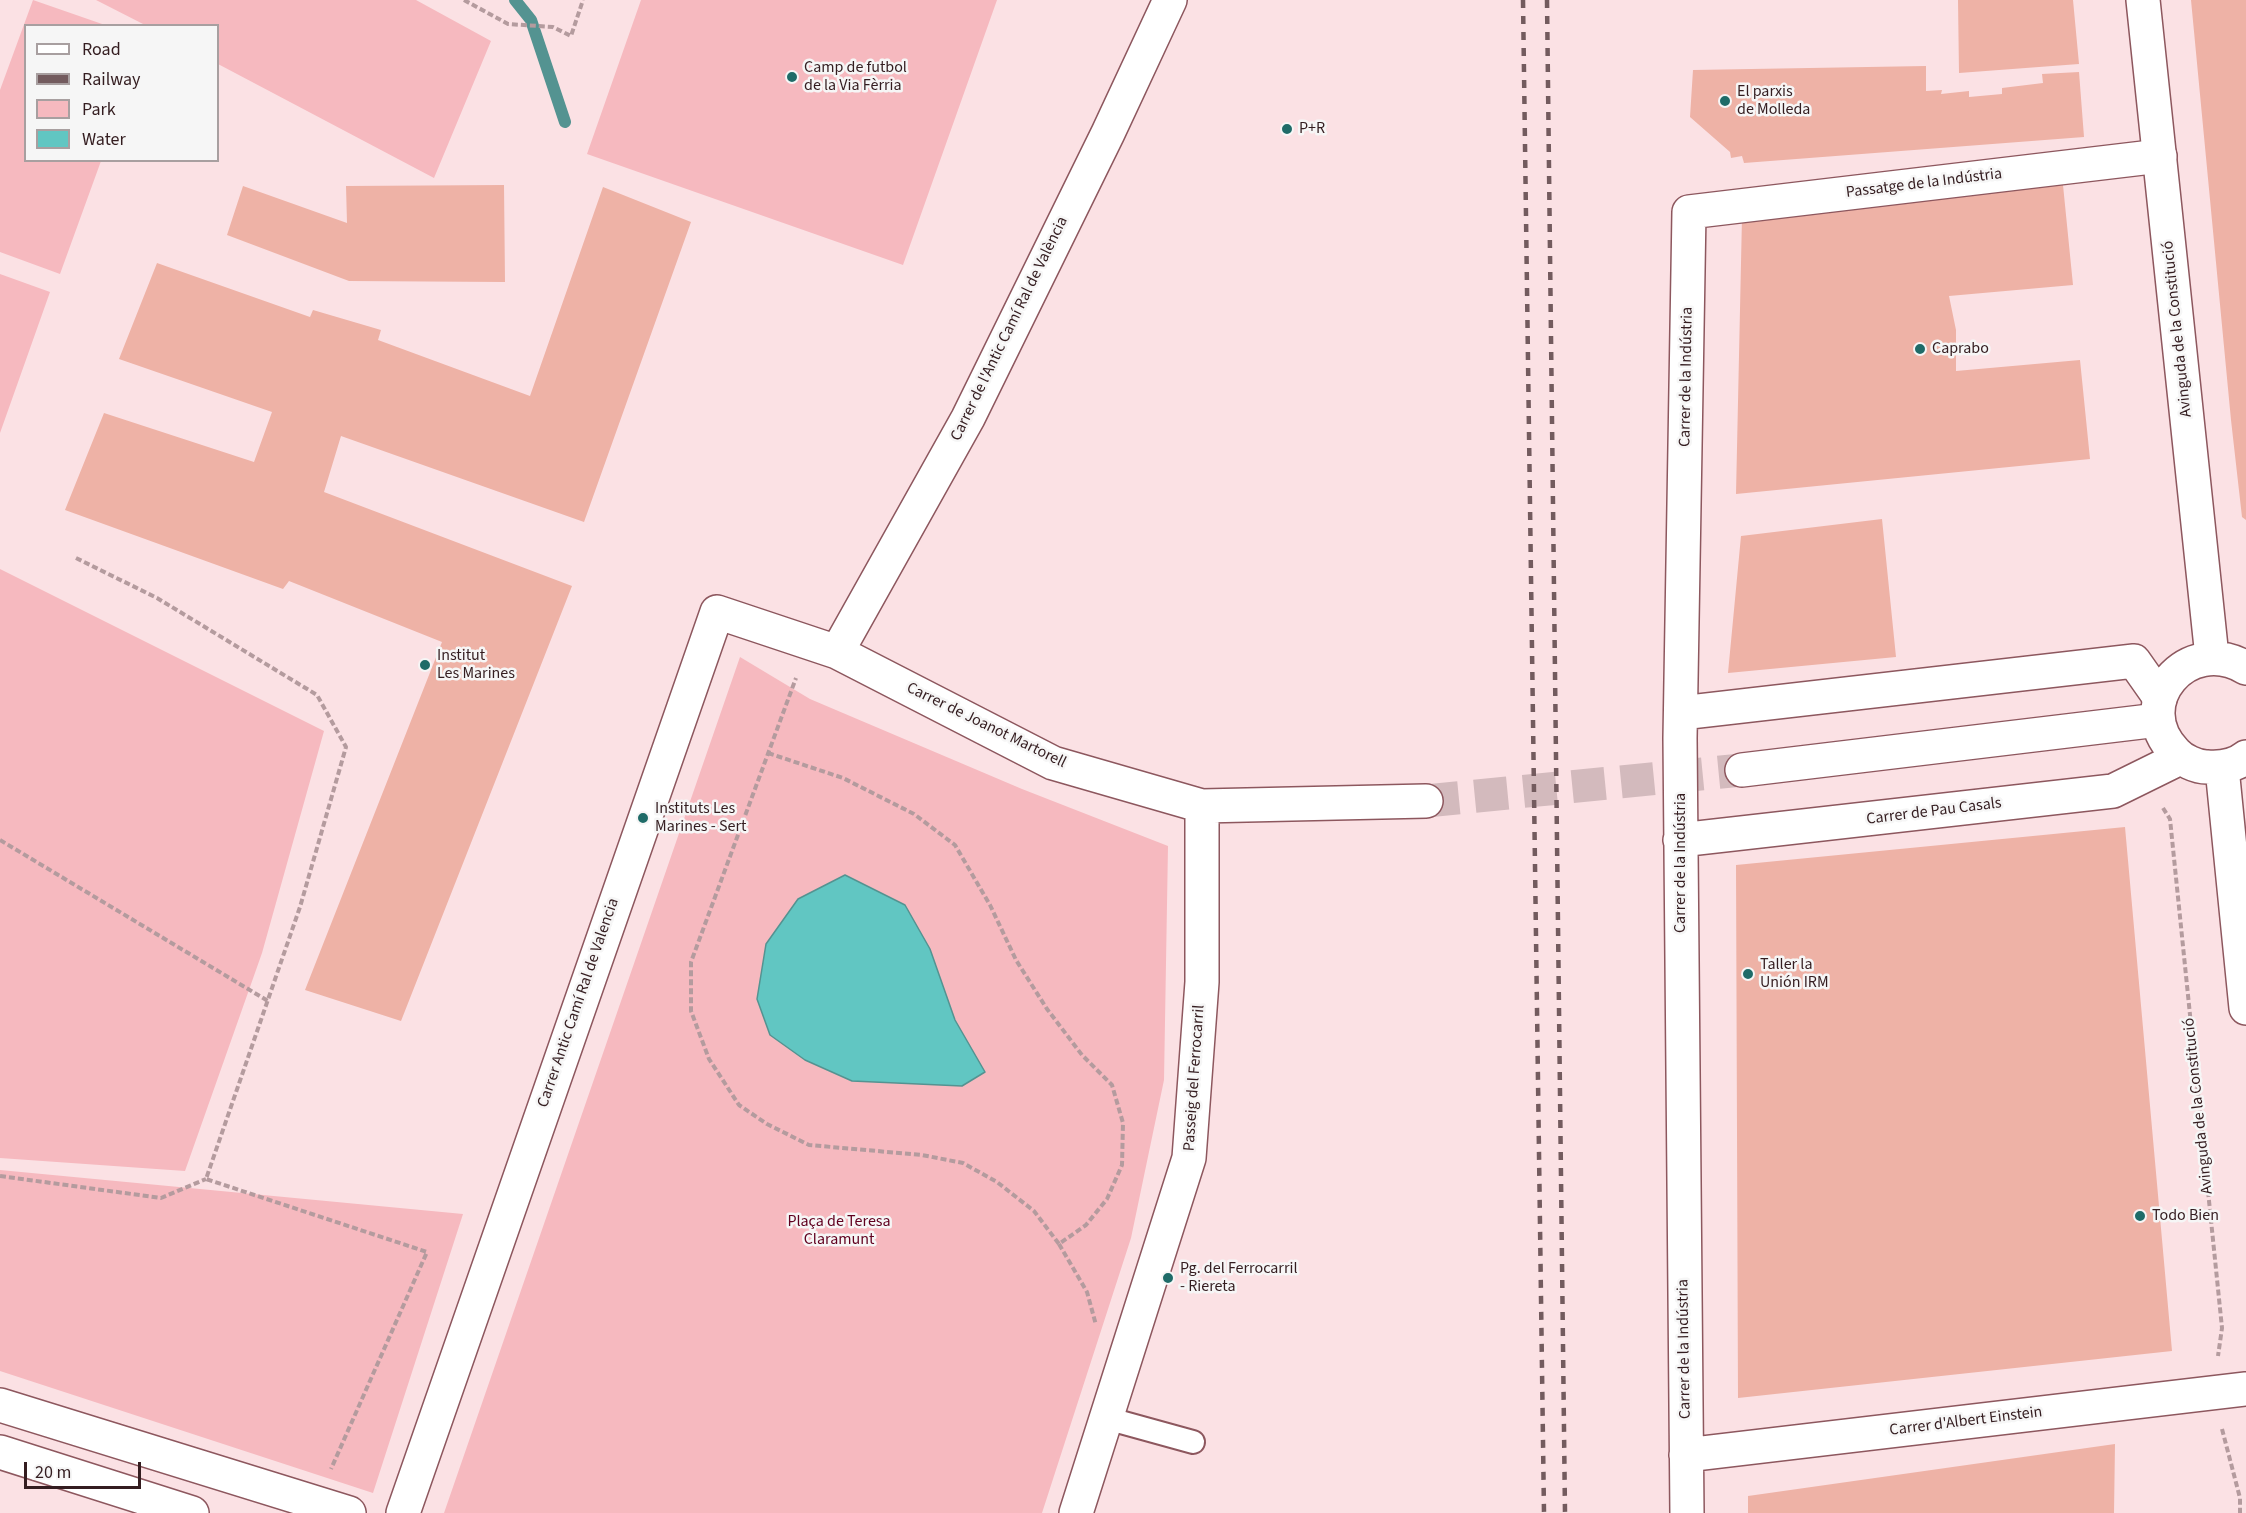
<!DOCTYPE html>
<html>
<head>
<meta charset="utf-8">
<style>
  body { margin:0 }
  #map { position:relative; width:2246px; height:1513px; overflow:hidden; background:#fbe1e4; font-family:"Source Sans 3",sans-serif }
  canvas { display:block }
  .legend { position:absolute; left:24px; top:24px; width:195px; height:138px; box-sizing:border-box; background:#f6f6f6; border:2px solid #a89fa0; margin:0; padding:8px 10px; list-style:none; font-size:18px; color:#341d20 }
  .legend li { display:flex; align-items:center; gap:12px; height:30px }
  .legend b { width:30px; border:2px solid #a89fa0 }
  .scale { position:absolute; left:24px; top:1462px; width:117px; height:27px; box-sizing:border-box; border:3px solid #341d20; border-top:0; padding-left:8px; font-size:18px; line-height:21px; white-space:nowrap; color:#341d20; -webkit-text-stroke:4px #f6f6f6; paint-order:stroke }
</style>
</head>
<body>
<div id="map">
<canvas width="2246" height="1513"></canvas>
<ul class="legend">
<li><b style="height:8px;background:#fff"></b>Road</li>
<li><b style="height:8px;background:#735b5e"></b>Railway</li>
<li><b style="height:16px;background:#f6b9bf"></b>Park</li>
<li><b style="height:16px;background:#61c6c2"></b>Water</li>
</ul>
<div class="scale">20 m</div>
</div>
<script>
const ctx = document.querySelector('canvas').getContext('2d');
ctx.lineJoin = 'round';
function fillPath(path, color) { ctx.fillStyle = color; ctx.fill(path, 'evenodd'); }
function strokePath(path, color, width, dash) { ctx.strokeStyle = color; ctx.lineWidth = width; ctx.lineCap = dash ? 'butt' : 'round'; ctx.setLineDash(dash || []); ctx.stroke(path); }
function label(font, color, halo, rows, align = 'center') {
  ctx.font = font + ' "Source Sans 3",sans-serif'; ctx.lineWidth = 5; ctx.setLineDash([]); ctx.textBaseline = 'middle'; ctx.strokeStyle = halo; ctx.fillStyle = color; for (const [text, x, y, turn = 0] of rows) {
    ctx.save(); ctx.translate(x, y); ctx.rotate((+turn || 0) * Math.PI / 180); ctx.textAlign = isNaN(turn) ? turn : align; if (halo) ctx.strokeText(text, 0, 0); ctx.fillText(text, 0, 0); ctx.restore();
  }
}
const green = new Path2D(`
  M33,0L105,25L26,26V160L101,161L60,274L0,252V90Z
  M96,0H416L491,41L434,178L218,64V26L145,25Z
  M641,0H997L903,265L587,154Z
  M0,274L50,292L0,433Z
  M0,569L324,731L262,953L185,1171L0,1158Z
  M740,657L810,699L1022,789L1168,846L1164,1080L1131,1238L1042,1513H444Z
  M0,1170L463,1214L373,1493L0,1371Z`);
const water = new Path2D(`
  M845,875L905,905L930,949L955,1020L985,1072L962,1086L852,1081L805,1060L770,1035L757,999L766,944L798,899Z`);
const stream = new Path2D(`
  M515,0L531,20L565,122`);
const building = new Path2D(`
  M1958,0H2073L2079,64L1959,73Z
  M2191,0H2246V520L2242,517L2231,420Z
  M1926,66V91L1942,90L1941,94L1969,91V97L2002,94V88L2043,83L2042,74L2079,72L2084,137L1744,163L1742,156L1731,158L1730,152L1690,117L1693,70Z
  M504,185L505,282L349,281L227,235L243,186L347,223L346,186Z
  M2063,185L2073,285L1949,296L1956,330V371L2080,360L2090,459L1736,494L1742,217Z
  M603,187L691,222L584,522L341,436L324,492L572,586L401,1021L305,990L442,642L289,581L283,589L65,510L104,413L254,462L272,412L119,359L157,263L310,317L313,310L381,330L378,340L530,396Z
  M1882,519L1896,657L1728,673L1741,536Z
  M2125,827L2172,1351L1738,1398L1736,865Z
  M2115,1444L2114,1513H1748V1496Z`);
const streetTunnel = new Path2D(`
  M1426,801L1742,770`);
const path = new Path2D(`
  M464,0L508,24L553,27L571,36L583,0
  M76,558L157,598L317,695L346,747L300,907L206,1179L427,1252L331,1469
  M768,753L843,778L914,814L955,845L990,905L1016,960L1047,1009L1082,1055L1112,1085L1123,1123L1122,1165L1107,1199L1086,1225L1059,1244L1034,1211L997,1182L963,1163L922,1155L809,1145L767,1124L739,1105L709,1059L691,1011V962L796,678
  M2163,808L2170,819L2222,1328L2218,1356
  M0,840L268,1001
  M0,1176L161,1198L206,1179
  M1059,1244L1087,1292L1096,1325
  M2222,1429L2240,1498V1513`);
const lane = new Path2D(`
  M1106,1418L1193,1442`);
const street = new Path2D(`
  M837,652L968,418L1108,133L1170,0
  M1681,713L2134,661L2160,698
  M1742,770L2158,720
  M1680,840L2113,791L2180,758
  M0,1405L349,1513
  M0,1452L192,1513
  M1686,1455L2246,1389
  M403,1513L717,612L837,652L1053,763L1202,806L1426,801
  M1076,1513L1189,1158L1202,982V806
  M1687,1513L1680,738L1689,212L2160,156`);
const secondary = new Path2D(`
  M2143,0L2212,657
  M2246,668C2187,633 2128,704 2175,752C2182,760 2196,767 2207,767C2221,768 2235,766 2246,757
  M2222,768L2246,1008`);
const rail = new Path2D(`
  M1523,0L1544,1513
  M1547,0L1565,1513`);
const markers = [
  [792,77,6,"#1f6b68"],
  [1725,101,6,"#1f6b68"],
  [1287,129,6,"#1f6b68"],
  [1920,349,6,"#1f6b68"],
  [425,665,6,"#1f6b68"],
  [643,818,6,"#1f6b68"],
  [1748,974,6,"#1f6b68"],
  [2140,1216,6,"#1f6b68"],
  [1168,1278,6,"#1f6b68"]
];
const poiNames = [
  ["Camp de futbol",804,68],
  ["de la Via Fèrria",804,86],
  ["El parxis",1737,92],
  ["de Molleda",1737,110],
  ["P+R",1299,129],
  ["Caprabo",1932,349],
  ["Institut",437,656],
  ["Les Marines",437,674],
  ["Instituts Les",655,809],
  ["Marines - Sert",655,827],
  ["Taller la",1760,965],
  ["Unión IRM",1760,983],
  ["Todo Bien",2152,1216],
  ["Pg. del Ferrocarril",1180,1269],
  ["- Riereta",1180,1287]
];
const streetNames = [
  ["Passatge de la Indústria",1924,184,-7],
  ["Carrer de l'Antic Camí Ral de València",1010,329,-64],
  ["Avinguda de la Constitució",2178,329,-96],
  ["Carrer de la Indústria",1687,377,-89],
  ["Carrer de Joanot Martorell",986,726,26],
  ["Carrer de Pau Casals",1934,812,-7],
  ["Carrer de la Indústria",1681,863,-90],
  ["Carrer Antic Camí Ral de Valencia",579,1003,-71],
  ["Passeig del Ferrocarril",1195,1078,-86],
  ["Avinguda de la Constitució",2199,1106,-96],
  ["Carrer de la Indústria",1685,1349,-91],
  ["Carrer d'Albert Einstein",1966,1422,-7]
];
const parkNames = [
  ["Plaça de Teresa",839,1222],
  ["Claramunt",839,1240]
];
fillPath(green, '#f6b9bf');
fillPath(water, '#61c6c2');
strokePath(water, '#549391', 1.5);
strokePath(stream, '#549391', 12);
fillPath(building, '#eeb2a6');
strokePath(streetTunnel, '#d3babd', 33, [33, 16]);
strokePath(lane, '#8d575e', 26);
strokePath(street, '#8d575e', 36);
strokePath(secondary, '#8d575e', 36);
strokePath(path, '#b49b9e', 4, [6, 3]);
strokePath(lane, '#fff', 22);
strokePath(street, '#fff', 33);
strokePath(secondary, '#fff', 33);
strokePath(rail, '#735b5e', 4.5, [8, 8]);
for (const [x, y, r, color] of markers) { const dot = new Path2D(); dot.arc(x, y, r, 0, 2 * Math.PI); ctx.fillStyle = color; ctx.fill(dot); strokePath(dot, '#f6f6f6', 2); }
label('16px', '#341d20', '#f6f6f6', poiNames, 'left');
label('16px', '#341d20', '#f6f6f6', streetNames);
label('16px', '#60001f', '#f6f6f6', parkNames);
</script>
</body>
</html>
